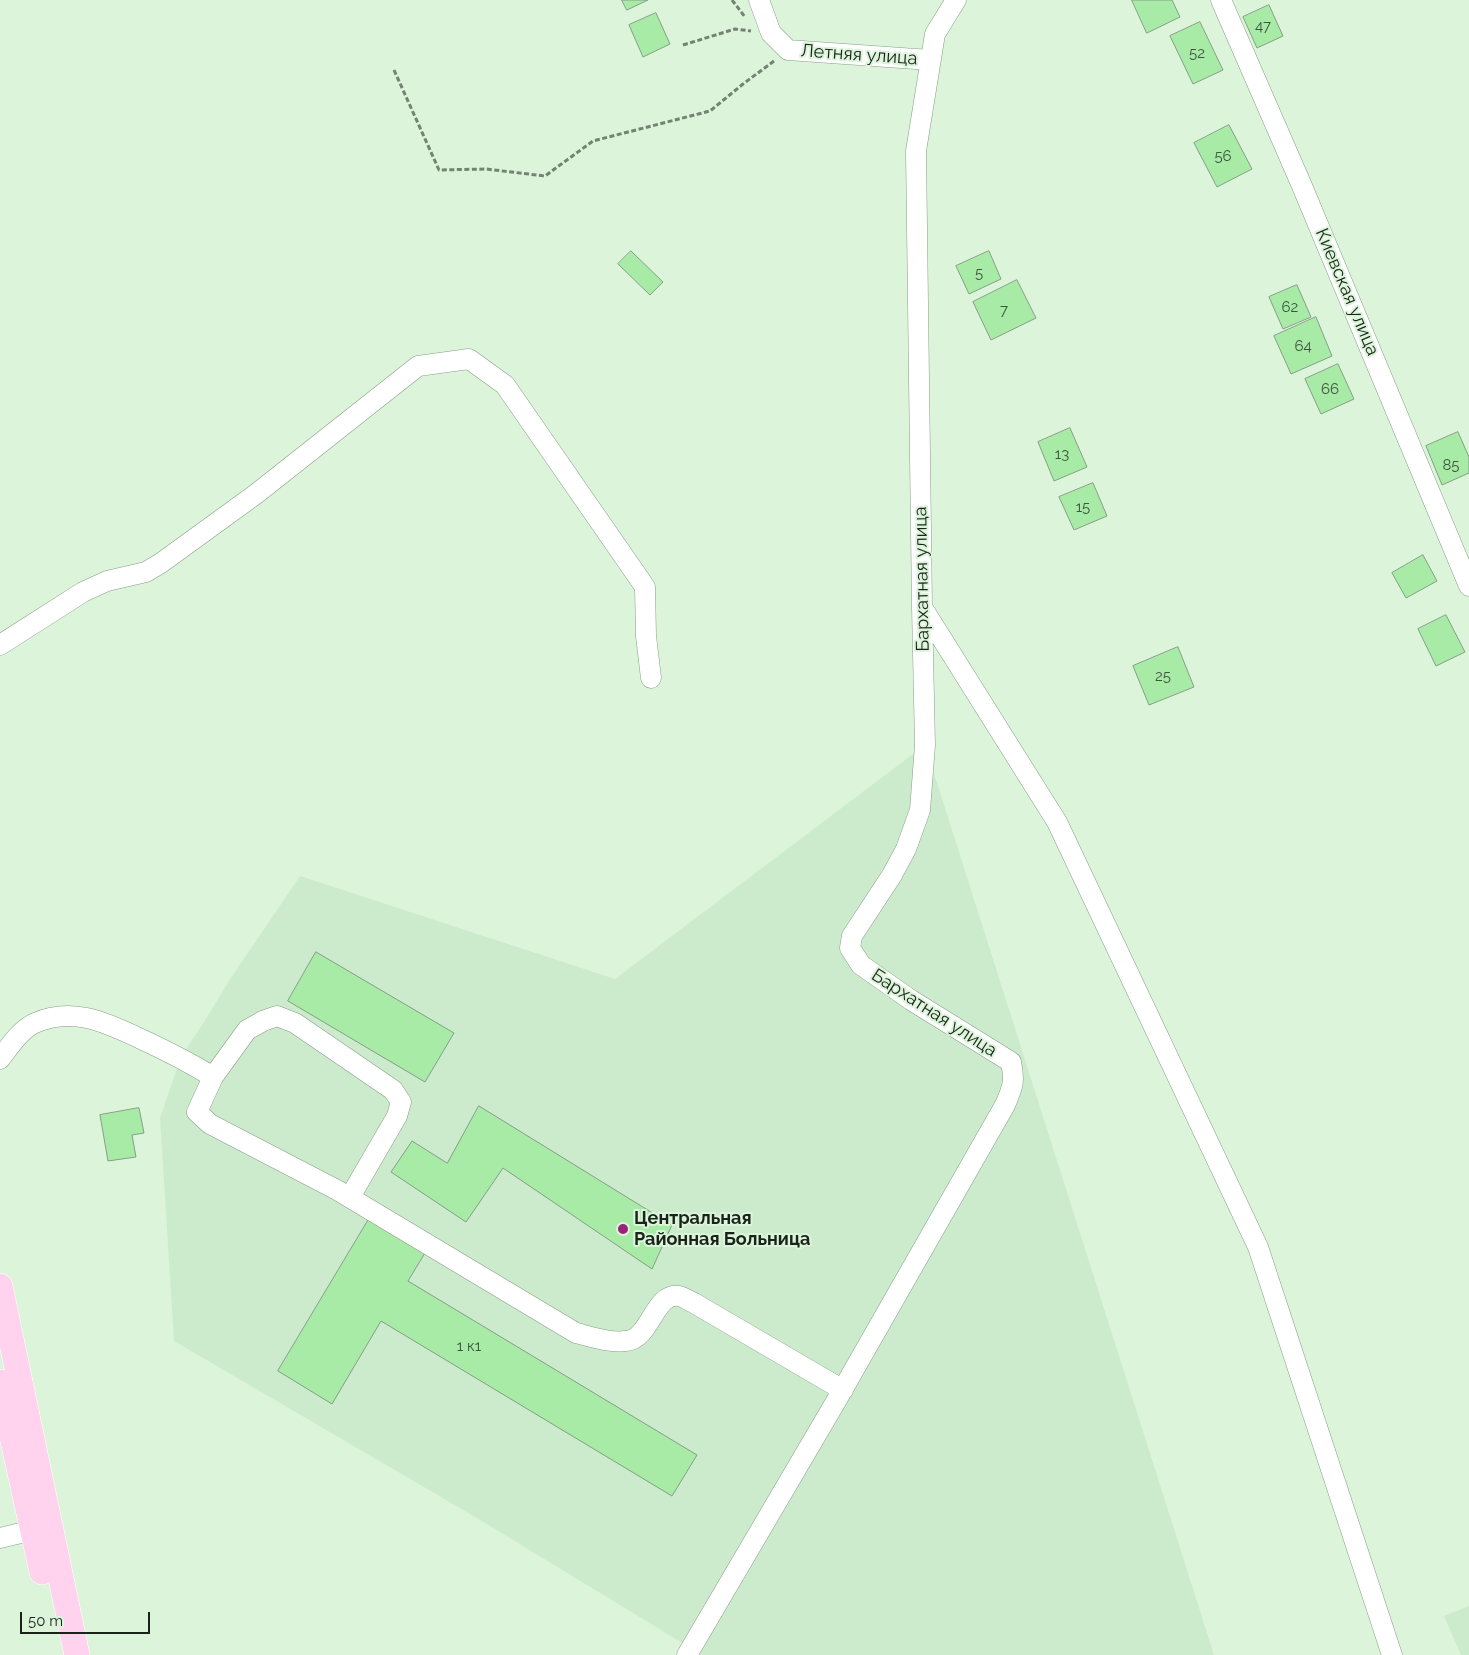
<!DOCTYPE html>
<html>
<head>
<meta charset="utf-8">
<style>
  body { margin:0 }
  #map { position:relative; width:1469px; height:1655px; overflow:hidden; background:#dbf4da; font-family:Raleway,sans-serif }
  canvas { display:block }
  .scale { position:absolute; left:20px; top:1612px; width:130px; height:22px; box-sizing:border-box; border:2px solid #1a231a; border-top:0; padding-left:6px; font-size:15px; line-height:18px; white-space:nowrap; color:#1a231a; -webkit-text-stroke:4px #dbf4da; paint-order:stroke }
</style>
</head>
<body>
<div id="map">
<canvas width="1469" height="1655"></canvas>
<div class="scale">50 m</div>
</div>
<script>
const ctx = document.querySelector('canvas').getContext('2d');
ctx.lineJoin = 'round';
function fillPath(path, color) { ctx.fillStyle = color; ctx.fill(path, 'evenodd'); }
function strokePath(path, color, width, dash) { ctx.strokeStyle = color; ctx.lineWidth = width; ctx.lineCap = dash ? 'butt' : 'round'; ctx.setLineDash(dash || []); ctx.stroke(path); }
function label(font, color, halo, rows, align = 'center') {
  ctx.font = font + ' Raleway,sans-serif'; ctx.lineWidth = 4; ctx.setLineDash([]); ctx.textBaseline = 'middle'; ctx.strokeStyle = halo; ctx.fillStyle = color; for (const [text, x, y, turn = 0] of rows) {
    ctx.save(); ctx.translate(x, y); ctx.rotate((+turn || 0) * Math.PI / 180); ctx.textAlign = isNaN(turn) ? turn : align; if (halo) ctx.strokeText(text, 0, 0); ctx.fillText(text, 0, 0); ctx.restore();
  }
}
const built = new Path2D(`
  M925,745L1214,1655H702L477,1518L174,1341L160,1118L181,1057L204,1022L229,981L300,876L615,979Z
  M1469,1606V1655H1461L1444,1616Z`);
const building = new Path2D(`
  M622,0H648L627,10Z
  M1132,0H1172L1180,17L1147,33Z
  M1269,5L1283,36L1257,48L1243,17Z
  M656,13L670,44L643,57L629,25Z
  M1200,22L1223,70L1193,84L1170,36Z
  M1229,125L1252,169L1217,187L1194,143Z
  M631,251L663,282L650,295L618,264Z
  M989,251L1001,279L969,294L956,266Z
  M1017,280L1036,318L991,340L973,302Z
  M1297,285L1311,317L1283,329L1269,297Z
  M1316,317L1332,356L1291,374L1274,336Z
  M1338,364L1354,399L1321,414L1305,379Z
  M1070,428L1087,467L1054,481L1038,442Z
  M1458,432L1469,457V473L1442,485L1426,446Z
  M1093,483L1107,516L1074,530L1059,497Z
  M1423,555L1437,581L1406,598L1392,573Z
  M1446,615L1465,652L1436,666L1418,629Z
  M1178,647L1194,687L1149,705L1133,666Z
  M316,952L454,1033L425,1082L288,1001Z
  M479,1106L672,1225L652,1269L503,1168L466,1222L391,1172L412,1141L447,1163Z
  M139,1108L144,1133L132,1135L136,1157L108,1161L100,1115Z
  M372,1214L428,1248L408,1281L697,1455L672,1496L381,1321L332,1404L278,1371Z`);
const path = new Path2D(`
  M732,0L745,17
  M683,45L735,29L751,31
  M394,70L439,170L486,169L545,176L593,141L710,111L743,84L774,61`);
const minor = new Path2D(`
  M759,0L771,33L788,50L930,60
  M1221,0L1302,186L1469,586
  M922,607L1057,822L1258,1247L1392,1655
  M0,645L83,592L107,581L146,572L161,563L256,494L418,366L469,359L505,385L645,587L646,636L651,678
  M0,1059C10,1046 20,1030 35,1023C73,1006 107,1023 141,1039C167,1051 189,1062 213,1077L197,1112L210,1124L337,1190L576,1333C592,1337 610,1343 626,1341C651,1339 654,1292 679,1296C684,1297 689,1301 694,1303L843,1390
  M213,1077L247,1030L263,1021L277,1016L295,1023L393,1090L401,1102L397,1116L350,1197
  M0,1538L33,1530
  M687,1655L835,1403L1005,1105C1013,1087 1015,1081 1011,1062L911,1000L861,965L850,948L852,936L892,875L906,849L920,810L925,745L922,607L916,151L935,34L956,0`);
const major = new Path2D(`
  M0,1286L77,1655
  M0,1382L42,1572`);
const markers = [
  [623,1229,6,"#9b227b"]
];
const numberNames = [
  ["47",1263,26],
  ["52",1197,53],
  ["56",1223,156],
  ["5",979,273],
  ["62",1290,307],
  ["7",1004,310],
  ["64",1303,346],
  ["66",1330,389],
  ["13",1062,454],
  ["85",1451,465],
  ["15",1083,507],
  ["25",1163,676],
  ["1 к1",469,1346]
];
const streetNames = [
  ["Летняя улица",859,55,4],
  ["Киевская улица",1347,292,67],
  ["Бархатная улица",922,579,-91],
  ["Бархатная улица",934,1013,33]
];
const poiNames = [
  ["Центральная",634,1219],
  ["Районная Больница",634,1240]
];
fillPath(built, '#ccebcc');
fillPath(building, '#a7eba7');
strokePath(building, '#879e86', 1);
strokePath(minor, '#879e86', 21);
strokePath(major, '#fff', 26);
strokePath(path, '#738372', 3, [5, 2.5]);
strokePath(minor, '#fff', 20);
strokePath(major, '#ffd2ee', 25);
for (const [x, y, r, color] of markers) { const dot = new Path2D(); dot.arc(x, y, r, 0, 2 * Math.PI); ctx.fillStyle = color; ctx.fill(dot); strokePath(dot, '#dbf4da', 2); }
label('15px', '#3d553d', null, numberNames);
label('18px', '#1a231a', '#dbf4da', streetNames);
label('bold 18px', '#1a231a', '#dbf4da', poiNames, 'left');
</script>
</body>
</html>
